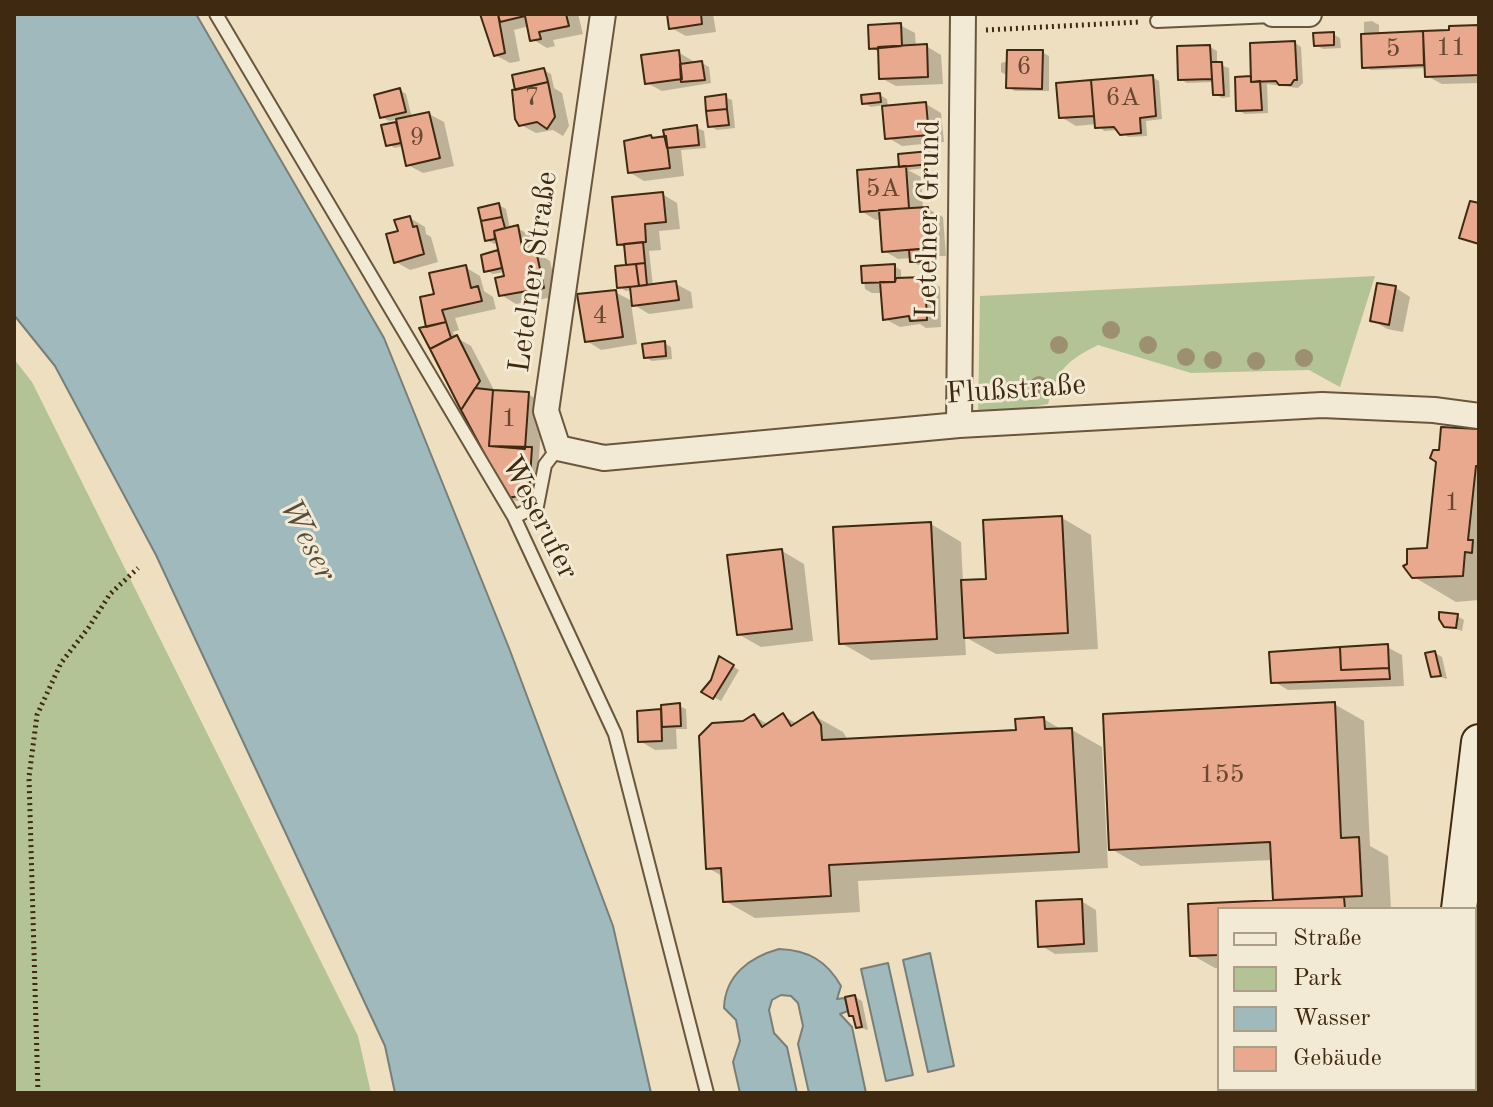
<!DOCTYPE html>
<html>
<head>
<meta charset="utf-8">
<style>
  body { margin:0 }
  #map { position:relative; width:1493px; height:1107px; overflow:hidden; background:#eddfbf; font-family:"Old Standard TT",serif }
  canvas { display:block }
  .frame { position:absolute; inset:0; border:16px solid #3f2910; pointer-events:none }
  .legend { position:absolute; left:1217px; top:907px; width:260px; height:184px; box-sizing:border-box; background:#f3ead5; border:2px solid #ab9d86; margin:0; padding:10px 14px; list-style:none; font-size:24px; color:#3f2910 }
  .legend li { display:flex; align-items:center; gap:16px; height:40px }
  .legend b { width:40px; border:2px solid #ab9d86 }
</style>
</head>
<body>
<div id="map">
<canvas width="1493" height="1107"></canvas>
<div class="frame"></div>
<ul class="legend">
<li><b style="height:10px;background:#f3ead5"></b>Straße</li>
<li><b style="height:22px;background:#b3c396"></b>Park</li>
<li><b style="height:22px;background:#9fb9bd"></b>Wasser</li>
<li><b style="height:22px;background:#e8a98f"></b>Gebäude</li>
</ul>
</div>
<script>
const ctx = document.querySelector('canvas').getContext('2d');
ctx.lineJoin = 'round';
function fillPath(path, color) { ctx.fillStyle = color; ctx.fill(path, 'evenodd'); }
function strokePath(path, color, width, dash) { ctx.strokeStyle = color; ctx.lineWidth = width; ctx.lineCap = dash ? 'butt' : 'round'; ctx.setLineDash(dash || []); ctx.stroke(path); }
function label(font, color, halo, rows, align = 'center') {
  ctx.font = font + ' "Old Standard TT",serif'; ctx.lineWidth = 6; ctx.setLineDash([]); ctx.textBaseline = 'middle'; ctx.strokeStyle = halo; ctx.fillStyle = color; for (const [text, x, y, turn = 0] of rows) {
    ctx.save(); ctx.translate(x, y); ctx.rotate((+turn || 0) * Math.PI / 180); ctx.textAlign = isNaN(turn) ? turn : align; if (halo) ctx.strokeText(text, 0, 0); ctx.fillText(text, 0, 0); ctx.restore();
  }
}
const green = new Path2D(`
  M1375,276L1340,387L1309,370L1191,373L1098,345C1066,361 1057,370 1048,404L978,418L980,296Z
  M14,359L32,382L358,1036L371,1093H14Z`);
const water = new Path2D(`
  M14,14H196L384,338L509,648L613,926L651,1093H395L385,1046L156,555L55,366L14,315Z
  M779,949C808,950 827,961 841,986L837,999L845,998L848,1011L840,1014L852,1027L866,1093H809L798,1044L803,1026L798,1003L791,996L781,995L772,1000L769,1010L774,1033L787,1047L797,1093H740L733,1062L740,1041L736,1020L724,1008C725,975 750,957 779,949Z
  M930,953L954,1066L928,1072L903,960Z
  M888,963L913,1075L886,1081L861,969Z`);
const shadow = new Path2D(`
  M483,14H578L583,34L553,40L555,46L547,48L532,39L529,26L514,30L520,61L510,63L495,55Z
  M669,14H713L716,32L686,36L671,28Z
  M1372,21L1379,25V35L1451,32L1479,27V83L1442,84L1427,76V68L1371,70L1364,66V22Z
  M900,25L915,33L916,47L926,46L941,55L943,84L896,86L881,78L880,53L871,47Z
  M1333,34L1340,38L1341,48L1323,49L1316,45Z
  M1295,43L1301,47L1303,83L1298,88L1267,84L1268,113L1245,114L1238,110L1253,78Z
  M1210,47L1217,51V64L1229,68L1230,97L1222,98L1215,94L1214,82L1187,83L1180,79Z
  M678,52L693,61L694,64L702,63L709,67L711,83L662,91L647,83Z
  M1042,52L1049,56V91H1015L1008,87V76L1001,72V63Z
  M544,70L551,74L554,88L562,93L569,126L563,136L553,130L536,133L521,125L517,91Z
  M1152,77L1159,81L1162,119L1146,121L1147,136L1128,137L1119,130L1104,131L1097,124L1076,126L1061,117Z
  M400,90L406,94L412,118L429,114L444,122L454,166L423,173L408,165L404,146L395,148L388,144L384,127L398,123V119L389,121L382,117Z
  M880,95L887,99L888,108L926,104L941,113L944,142L902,146L887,137L884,105L871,107L864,103Z
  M725,97L732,100L735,128L717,130L710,126Z
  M697,128L704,131L706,148L681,150L684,176L644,181L629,172L651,137L655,139Z
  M930,153L936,157L937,167L908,170L921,177L923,209H928L943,217L946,256H938V264L918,265L911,258L898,259L884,251L881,219L876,220L861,211L901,169Z
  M662,194L677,203L680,229L659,231L661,250L649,251L653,286L676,284L691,292L693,308L649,314L631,303L637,344L601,350L587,341L615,292L634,302L632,290L626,291L619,287L629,266L627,249L619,244Z
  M499,205L506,209L510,229L517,228L532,236L536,252L550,261L558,296L516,304L501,295L506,278L505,272L493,274L486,270L484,256L500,252L498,243L494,244L487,240Z
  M410,218L425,227L426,234L431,237L438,262L410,270L396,262L400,233Z
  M894,266L901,270V280L925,279L940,287L941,327L926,328L920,324L900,327L885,319L883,293H872L865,289L863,268Z
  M465,267L480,276L484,291L493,297L496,309L455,318L459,330L453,332L455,337L471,346L495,392L528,394L543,403L536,497L516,501L509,497L422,329L428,328L436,296Z
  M1396,288L1410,297L1403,332L1387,329L1372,320Z
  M664,343L671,347L672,359L652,361L645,357Z
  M1479,431V600L1456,602L1414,577L1429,550L1440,452Z
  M1062,518L1091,535L1098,649L996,654L965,637L966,655L871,660L841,643L931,524L961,542L963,582L988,581Z
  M782,551L804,564L813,641L761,647L738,634Z
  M1457,616L1464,620L1462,631L1445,625Z
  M1387,647L1402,655L1404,686L1288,690L1273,681Z
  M1435,653L1442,657L1447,679L1433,675Z
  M720,659L739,670L721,701L704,692L713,681Z
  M1334,704L1364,721L1370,846L1388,856L1391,909H1219V968H1215L1192,955L1190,906L1275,902L1273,860L1141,866L1111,849Z
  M679,706L686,709L687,729H676L677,749L655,750L640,741L660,711L663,714Z
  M813,715L843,732L848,740L1018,732L1044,719L1062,730H1072L1102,747L1108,868L858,881L860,912L755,918L725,901L724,877L708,868L744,723L754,716L769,725L783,716L798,724Z
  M1081,901L1096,910L1098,952L1055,954L1040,945Z
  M855,997L862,1001L868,1030L858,1027L856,1018L851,1015Z`);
const building = new Path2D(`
  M480,14H498L505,53L494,56Z
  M498,14H566L569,26L539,32L541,39L530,41L525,16L500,22Z
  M667,14H701L702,24L669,29Z
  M901,23L902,46L869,49L868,25Z
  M1479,25V75L1425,77L1423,31L1449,30V26Z
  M1423,31L1424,65L1362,68L1361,34Z
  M1334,32V45L1314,46L1313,33Z
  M1295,41L1297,80H1294L1291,85H1279L1276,81L1251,82L1250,43Z
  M927,44L928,77L879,79L878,47Z
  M1210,45L1212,79L1178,80L1177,46Z
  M679,50L682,79L645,84L641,55Z
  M1007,50H1043L1042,89L1006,88Z
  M702,61L705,80L681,82L680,64Z
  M1211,62H1222L1224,95H1213Z
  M544,68L548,82L515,90L512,75Z
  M1153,75L1156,116L1140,118L1141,133L1120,135L1114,127L1095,128L1091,80Z
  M1251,76V82L1260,81L1262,110L1236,111L1235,77Z
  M1091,80L1094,116L1059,118L1056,83Z
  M548,82L555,117L547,129L537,122L519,126L515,119L512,90Z
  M400,88L406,112L380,118L374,95Z
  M880,93L881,102L862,104L861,95Z
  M726,94L727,109L706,111L705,97Z
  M926,102L929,135L885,139L882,106Z
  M727,109L729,125L708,127L706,111Z
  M429,112L440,158L406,166L396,119Z
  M396,122L401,143L386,146L381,125Z
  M697,125L699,145L667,148L663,130Z
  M651,135L652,138L666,136L670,168L628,173L624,141Z
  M930,151L931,164L899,167L898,154Z
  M906,166L909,208L860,212L857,170Z
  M663,192L666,222L645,224L646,242L617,245L612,197Z
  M1470,201L1479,203V244L1459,238Z
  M499,203L502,217L481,221L478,208Z
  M928,207L931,248L882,252L879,210Z
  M410,216L413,227L417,226L424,254L394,263L386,234L398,231L394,220Z
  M502,217L505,228L494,231L495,239L485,241L481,221Z
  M518,225L523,252L536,250L544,288L499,296L495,278L504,276L494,231Z
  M643,242L645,263L626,265L624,244Z
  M931,248L932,261L910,262L909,250Z
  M498,250L502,268L484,272L481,255Z
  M645,263L647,285L639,286L636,264Z
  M636,264L639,286L617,288L615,266Z
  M895,264V282L862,283L861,266Z
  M466,265L471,288L478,286L482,301L442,310L446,322L426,327L420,297L434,294L429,273Z
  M925,277L927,320L910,321L909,316L883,320L880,282H895L896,278Z
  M676,281L679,300L632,306L630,287Z
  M1377,283L1396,286L1389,325L1370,321Z
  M616,290L623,337L585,342L577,294Z
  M446,322L451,338L430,349L419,328Z
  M457,335L480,381L461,410L430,349Z
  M665,341L666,356L644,358L642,344Z
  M475,388L493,390L489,446L532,447L529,494L508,498L461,410Z
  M493,390L529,392L525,449L489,446Z
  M1441,427L1479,429V466H1476L1468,540H1473L1472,553L1465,552L1463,576L1412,578L1403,566L1407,564V549L1427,548L1436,462L1430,458L1433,450H1439Z
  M1062,516L1068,633L964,638L961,580L986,579L983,520Z
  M931,522L937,639L839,644L833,527Z
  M782,549L792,629L737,635L727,555Z
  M1439,612L1458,614L1456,628L1444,627L1439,619Z
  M1388,644L1389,668L1341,670L1340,647Z
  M1340,647L1341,670L1389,668L1390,679L1271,683L1269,652Z
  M1435,651L1441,676L1431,677L1425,653Z
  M719,656L734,665L713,699L701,692L711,680Z
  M1335,702L1341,838L1359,837L1362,896L1273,900L1270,842L1109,850L1103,714Z
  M680,703L681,726L662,727L661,705Z
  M661,709L662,741L638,742L637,711Z
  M813,712L821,725L822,740L1016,730L1015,719L1044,717L1045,729L1072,728L1079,852L829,865L831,896L723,902L721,868L706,869L699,736L712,723L743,721L754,714L762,727L783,713L791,726Z
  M1344,897L1345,909H1219V955L1190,956L1188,904Z
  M1082,899L1084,944L1038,947L1036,901Z
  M855,995L862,1027L856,1028L853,1016H849L845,997Z`);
const path = new Path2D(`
  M986,30L1140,22
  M38,1093L29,777L37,715L61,663L89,627L110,594L138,568`);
const lane = new Path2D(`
  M216,14L514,517L615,734L707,1093
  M1157,21L1273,16
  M514,517L537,506L545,465L558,448
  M1475,1019L1479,982
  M1475,1049H1479`);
const street = new Path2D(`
  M603,14L546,411L558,448L604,458L959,425L1322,405L1434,410L1479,416
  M1273,14H1309
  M959,425L963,14`);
const secondary = new Path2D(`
  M1459,909L1479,742
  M1436,1093V1089`);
const trees = [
  [1111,330],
  [1059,345],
  [1148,345],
  [1186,357],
  [1304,358],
  [1213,360],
  [1256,361],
  [1039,385]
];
const numberNames = [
  ["11",1451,48],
  ["5",1393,49],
  ["6",1024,67],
  ["7",532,98],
  ["6A",1123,98],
  ["9",417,138],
  ["5A",883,189],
  ["4",600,316],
  ["1",509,419],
  ["1",1452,503],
  ["155",1222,775]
];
const streetNames = [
  ["Letelner Grund",929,219,-89],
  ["Letelner Straße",534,272,-82],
  ["Flußstraße",1016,390,-4],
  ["Weserufer",539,518,63]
];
const waterNames = [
  ["Weser",307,540,63]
];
fillPath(green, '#b3c396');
fillPath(water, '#9fb9bd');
strokePath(water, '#797f78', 2);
fillPath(shadow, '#0003');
fillPath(building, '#e8a98f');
strokePath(building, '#3f2910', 2);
strokePath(lane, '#6a563c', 16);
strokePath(street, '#6a563c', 28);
strokePath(secondary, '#3f2910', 38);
strokePath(path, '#3f2910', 5, [2, 4]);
strokePath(lane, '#f3ead5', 12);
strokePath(street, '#f3ead5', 24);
strokePath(secondary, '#f3ead5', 34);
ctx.fillStyle = '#9d9071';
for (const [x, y] of trees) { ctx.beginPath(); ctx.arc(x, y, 9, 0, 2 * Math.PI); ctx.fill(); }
label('26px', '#694930', null, numberNames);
label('30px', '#3f2910', '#f3ead5', streetNames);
label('italic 32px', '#574d3b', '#f3ead5', waterNames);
</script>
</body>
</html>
